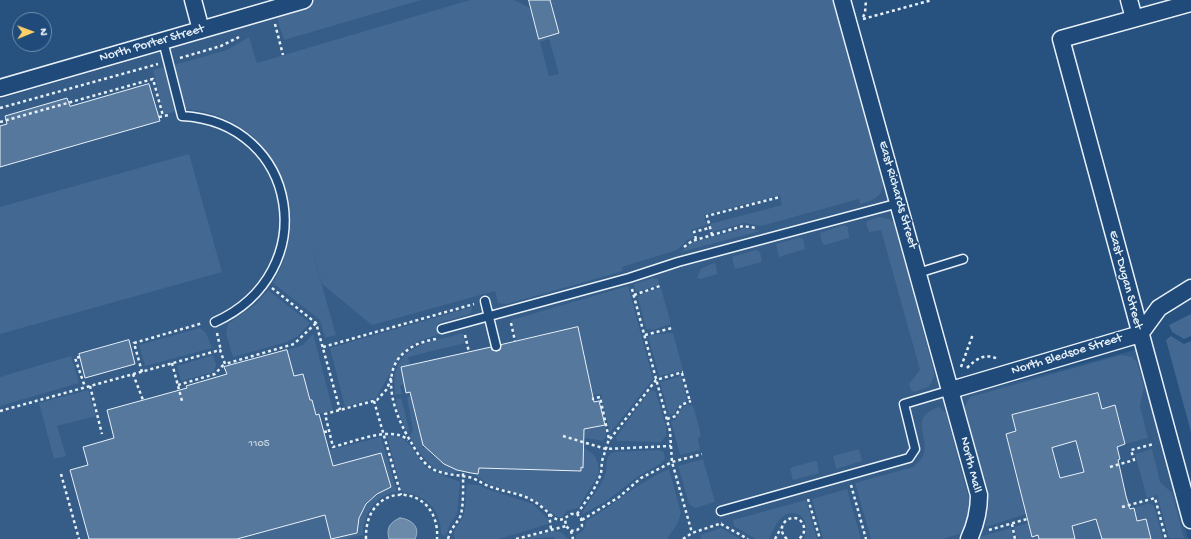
<!DOCTYPE html>
<html>
<head>
<meta charset="utf-8">
<style>
  body { margin:0 }
  #map { position:relative; width:1191px; height:539px; overflow:hidden; background:#27517f; font-family:"Gochi Hand",sans-serif }
  canvas { display:block }
  .north { position:absolute; left:12px; top:12px; width:40px; height:40px; box-sizing:border-box; background:#1f4a7a; border:1px solid #6f8dac; border-radius:50%; rotate:89deg; font-size:11px; font-weight:700; line-height:16px; text-align:center; color:#e8f1f8 }
  .north::after { content:''; display:block; margin:auto; width:14px; height:18px; background:#ffd166; clip-path:polygon(50% 0,100% 100%,50% 72%,0 100%) }
</style>
</head>
<body>
<div id="map">
<canvas width="1191" height="539"></canvas>
<div class="north">N</div>
</div>
<script>
const ctx = document.querySelector('canvas').getContext('2d');
ctx.lineJoin = 'round';
function fillPath(path, color) { ctx.fillStyle = color; ctx.fill(path, 'evenodd'); }
function strokePath(path, color, width, dash) { ctx.strokeStyle = color; ctx.lineWidth = width; ctx.lineCap = dash ? 'butt' : 'round'; ctx.setLineDash(dash || []); ctx.stroke(path); }
function label(font, color, halo, rows, align = 'center') {
  ctx.font = font + ' "Gochi Hand",sans-serif'; ctx.lineWidth = 3.5; ctx.setLineDash([]); ctx.textBaseline = 'middle'; ctx.strokeStyle = halo; ctx.fillStyle = color; for (const [text, x, y, turn = 0] of rows) {
    ctx.save(); ctx.translate(x, y); ctx.rotate((+turn || 0) * Math.PI / 180); ctx.textAlign = isNaN(turn) ? turn : align; if (halo) ctx.strokeText(text, 0, 0); ctx.fillText(text, 0, 0); ctx.restore();
  }
}
const built = new Path2D(`
  M335,0H834L943,401L1135,350L1188,539H0V99Z`);
const green = new Path2D(`
  M314,0H421L284,40C283,34 278,25 278,19C278,9 306,2 314,0Z
  M470,0H514L532,9L539,39L559,33L550,0H833L882,177C886,195 875,200 860,204L859,199L761,226L744,223L712,232L710,224L782,205L780,195L704,215L707,225L691,230L694,238L687,240L677,250L622,267L623,271L507,304L498,303L495,291L372,325L322,284L311,247L336,335L325,338L320,320L273,283C306,230 291,158 237,125C221,115 203,111 185,109L174,65L227,50L249,37L257,63ZM549,39L559,74L549,76L540,42Z
  M164,67L176,111L167,114L163,111L153,70Z
  M189,154L222,272L0,334V207Z
  M880,217L889,219L894,222L934,372V377L929,387L914,392L911,390L909,384L920,370L881,230L869,232L866,224L867,221Z
  M844,225L848,227L849,238L825,245L822,243L820,233Z
  M745,228L760,231L681,252L693,242Z
  M800,237L803,239L805,249L779,257L776,244Z
  M756,250L760,252L762,262L735,269L732,257Z
  M713,263L716,265L717,274L700,279L697,278L701,269Z
  M653,278L658,279L659,285L636,292L634,284Z
  M628,286L653,379L610,433L601,394L593,395L578,327L517,341L511,320Z
  M661,288L671,324L653,330L646,329L638,297L646,292Z
  M268,290L310,323L298,336L287,342L233,357L226,334L228,324L256,304Z
  M472,307L471,313L467,315L438,323L441,334L418,341L402,352L376,398L345,407L330,348Z
  M1191,314V336L1184,339L1172,332L1169,325Z
  M200,328L206,333L212,348L145,366L139,345Z
  M463,333L465,343L408,357L410,365L401,368L404,384L400,386L402,394L395,395C395,387 393,378 396,370C404,343 439,340 463,333Z
  M673,333L683,370L659,376L648,336L658,334Z
  M313,334L333,410L316,415L303,374L294,376L287,350L303,345Z
  M1171,336L1184,344L1191,341V432L1166,340Z
  M213,355L216,365L214,372L181,381L177,366Z
  M1121,355L1132,357L1137,362L1144,387L1140,406L1148,438L1125,444L1114,406L1102,409L1098,393L1088,395L1089,399L1012,415L1016,431L1006,434L1009,448L1014,452L1010,454L1018,484H1022L1027,504L1024,506L1026,514L985,527L989,502L965,411V406L970,397Z
  M71,356L79,383L0,406V377Z
  M681,376L687,400L678,406L674,414L669,415L660,382Z
  M88,390L96,416L57,426L66,456L54,459L39,403Z
  M654,390L656,393L666,426V436L661,442L617,441L616,437L649,392Z
  M411,396L423,441V448H429V452L444,464L460,471C434,480 421,454 409,436L413,431L407,397Z
  M401,398L409,429L408,431L406,430L397,409L396,399Z
  M688,405H693L701,435L698,439L700,450L680,455L671,421L675,420L682,408Z
  M939,407L946,413L969,499L970,513L962,533L943,539H871L855,483L913,467C944,445 900,420 939,407Z
  M605,425L606,437L603,441L580,437L574,430Z
  M1073,429L1102,539H1075L1072,526L1067,477L1060,478L1052,448L1062,445L1059,433Z
  M387,436C414,434 412,459 431,470C440,475 451,478 460,482L457,514L450,524L446,535L444,536L441,534C441,510 426,494 402,492Z
  M381,437L397,492C375,494 363,515 363,535L346,539H332L357,533C358,510 371,496 391,487L381,453L330,467L326,451Z
  M581,445L594,455L598,463L599,474L578,508L567,511L561,518L556,516L533,499L488,484L473,474H478L479,468L580,471L581,467H583L584,449Z
  M859,449L862,461L836,469L833,456Z
  M1152,449L1160,482L1172,493L1184,538H1169L1157,495L1147,498L1135,454Z
  M659,450L664,452L665,459L660,464L640,475L605,502L583,514L582,513C589,499 602,487 606,472C608,462 604,456 615,452Z
  M703,459L715,502L695,508L689,504L678,466Z
  M814,461L817,462L819,473L793,480L790,468Z
  M669,469L681,513L677,524L667,539H576V535C583,532 586,528 586,521C615,505 639,481 669,469Z
  M467,484L479,485L487,489L527,502L533,504L548,519V524L499,539H455C451,529 461,524 463,516C467,507 465,494 467,484Z
  M847,489L861,539H823L812,499Z
  M806,500L817,539H804C811,526 802,507 785,515C777,520 773,531 769,539H756L734,526L733,520Z
  M1149,503L1154,506L1163,539H1150L1146,519L1137,521L1134,508Z
  M325,515L331,539H237Z
  M1028,523L1031,536L1038,535L1039,539H1017L1014,527Z
  M721,528L740,539H701L700,535Z
  M1011,528L1014,539H978L979,537Z
  M553,531L561,532L568,539H555L554,537L524,539Z`);
const water = new Path2D(`
  M400,518C411,519 421,527 415,539H389C386,528 390,522 400,518Z`);
const building = new Path2D(`
  M529,0H550L559,33L539,39Z
  M149,84L160,121L0,167V126L7,124L5,116L67,98L70,106Z
  M578,327L594,402L599,401L605,425L584,429L583,468L581,467V471L479,468L478,474L471,473L457,470L444,464L423,445L410,392L406,393L401,367L491,347L492,350L497,351L500,350L501,345Z
  M129,340L135,364L85,378L79,354Z
  M287,350L294,376L303,374L310,400H312L316,415L319,414L333,466L381,453L391,487L377,494L366,504L359,518L357,533L331,539L325,515L237,539H89L70,470L88,465L83,447L114,438L107,410L187,388L186,386L227,374L224,367Z
  M1098,393L1102,409L1115,405L1125,444L1117,447L1120,459L1118,460L1126,496L1130,509L1134,508L1137,521L1146,519L1151,539H1102L1096,519L1072,526L1075,539H1039L1038,535L1032,537L1006,434L1016,431L1012,415ZM1076,441L1084,472L1060,478L1052,448Z`);
const path = new Path2D(`
  M863,17L865,13L866,0
  M863,19L932,0
  M275,24L283,55
  M180,58L221,46L239,37
  M0,108L158,64
  M159,117L169,115
  M0,122L153,79L163,116
  M712,235L707,216L780,197
  M696,239L694,232L709,228
  M684,247L692,241L743,226L756,228
  M272,288L316,323L340,410
  M632,289L670,431L672,462L692,533
  M634,295L660,286
  M511,323L515,341
  M217,333L221,351
  M465,335L469,352
  M645,335L672,328
  M436,339C425,341 414,344 405,352C378,373 396,418 411,442C416,451 422,462 431,468C444,476 459,474 472,478C478,480 483,484 489,486C503,492 522,493 535,502C540,505 545,510 549,513L551,529
  M323,347L474,304
  M80,357L75,358L85,387
  M172,363L182,401
  M961,367L973,334
  M967,368C977,358 985,353 998,359
  M142,372L134,343L203,323
  M682,373L690,402
  M133,374L143,400
  M391,378L387,389L377,400L325,414L333,447C353,442 392,425 408,440
  M178,385L215,374L225,363
  M90,386L102,434
  M374,401L401,495
  M0,411L220,350L225,364L294,344L316,323
  M667,419L676,416L681,405L691,401
  M324,432L329,431
  M563,436L606,449L671,446
  M610,439L656,380L683,372
  M1110,467L1134,460L1131,450L1154,444
  M61,474L79,539
  M851,485L866,539
  M808,499L820,539
  M1122,507L1155,498L1166,539
  M550,514C559,524 563,519 571,514H577L581,518L582,526L577,530L571,531L566,526L565,519
  M577,514L593,491L601,474L602,461L609,439L600,397L592,399
  M582,520L619,497L641,478L672,462L702,454
  M721,524L748,539
  M1012,524L1015,539
  M989,530L1027,519
  M571,531L573,539
  M366,539C364,478 441,482 437,539
  M448,539C451,528 455,526 460,517C464,508 463,483 463,472
  M516,539L566,526
  M683,539L692,533L722,523
  M775,539L781,528
  M787,539C775,529 786,514 799,519C806,526 806,533 799,539`);
const lane = new Path2D(`
  M163,41L182,116C299,122 324,273 215,322
  M918,273L963,259
  M485,301L496,346
  M442,329L629,278L678,262L899,203
  M721,511L909,458L915,449L904,404L951,390`);
const street = new Path2D(`
  M193,0L201,30
  M842,0L979,495C979,512 976,524 969,539
  M1129,0L1134,18
  M1191,3L1061,39L1191,520
  M0,88L304,0
  M951,390L1140,334L1159,308L1191,288`);
const numberNames = [
  ["1105",259,444]
];
const streetNames = [
  ["North Porter Street",152,44,-16],
  ["East Richards Street",897,195,74],
  ["East Dugan Street",1125,280,75],
  ["North Bledsoe Street",1067,355,-17],
  ["North Mall",970,465,76]
];
fillPath(built, '#355d88');
fillPath(green, '#436891');
fillPath(water, '#6b8aaa');
strokePath(water, '#9db3c9', 1);
fillPath(building, '#57789d');
strokePath(building, '#e8f1f8', 1);
strokePath(lane, '#e8f1f8', 11);
strokePath(street, '#e8f1f8', 19);
strokePath(path, '#e8f1f8', 2.5, [3, 3]);
strokePath(lane, '#1f4a7a', 8);
strokePath(street, '#1f4a7a', 16);
label('11px', '#c4d3e1', null, numberNames);
label('13px', '#e8f1f8', '#1f4a7a', streetNames);
</script>
</body>
</html>
